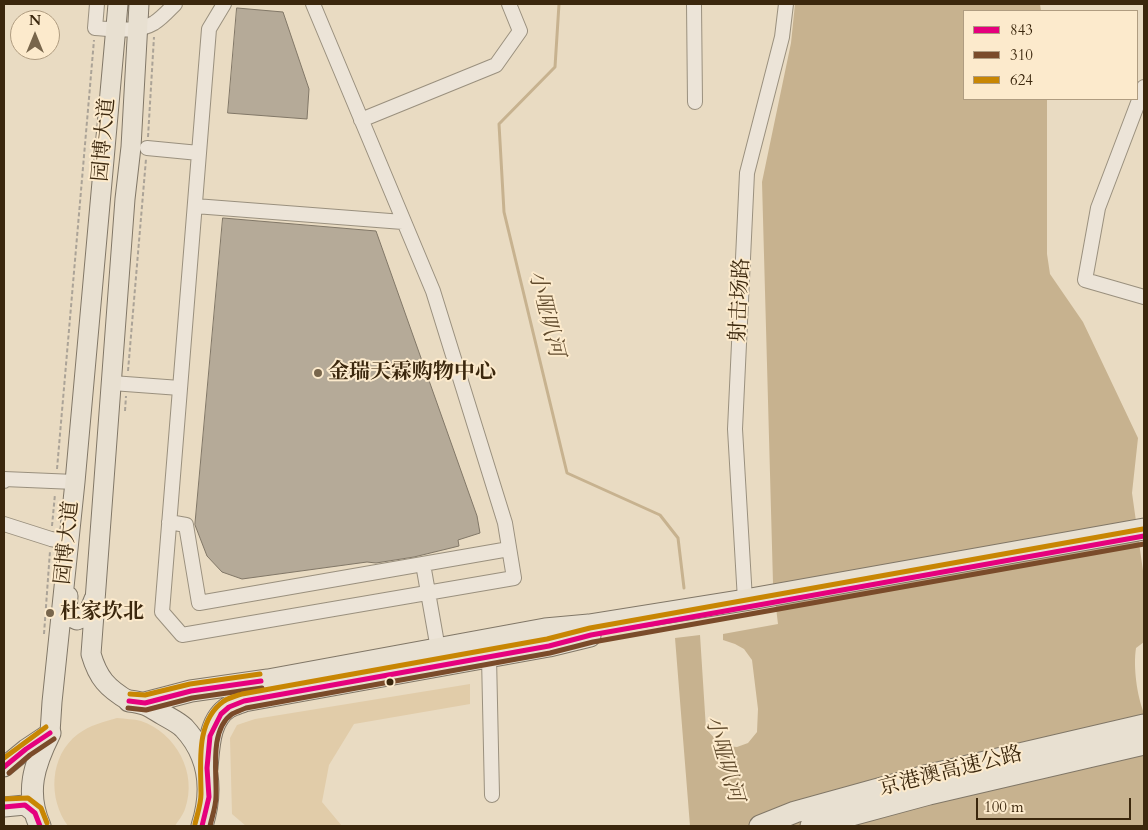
<!DOCTYPE html>
<html>
<head>
<meta charset="utf-8">
<style>
  body { margin:0 }
  #map { position:relative; width:1148px; height:830px; overflow:hidden; background:#e9dbc2; font-family:Cardo,serif }
  canvas { display:block }
  .frame { position:absolute; inset:0; border:5px solid #3b270d; pointer-events:none }
  .legend { position:absolute; left:963px; top:10px; width:175px; height:90px; box-sizing:border-box; background:#fceacc; border:1px solid #af9c80; margin:0; padding:6px 9px; list-style:none; font-size:15px; color:#3b270d }
  .legend li { display:flex; align-items:center; gap:10px; height:25px }
  .legend b { width:25px; border:1px solid #af9c80 }
  .north { position:absolute; left:10px; top:10px; width:50px; height:50px; box-sizing:border-box; background:#fceacc; border:1px solid #af9c80; border-radius:50%; rotate:0deg; font-size:14px; font-weight:700; line-height:20px; text-align:center; color:#3b270d }
  .north::after { content:''; display:block; margin:auto; width:18px; height:22px; background:#78664c; clip-path:polygon(50% 0,100% 100%,50% 72%,0 100%) }
  .scale { position:absolute; left:976px; top:798px; width:155px; height:22px; box-sizing:border-box; border:2px solid #3b270d; border-top:0; padding-left:6px; font-size:15px; line-height:18px; white-space:nowrap; color:#3b270d; -webkit-text-stroke:4px #fceacc; paint-order:stroke }
</style>
</head>
<body>
<div id="map">
<canvas width="1148" height="830"></canvas>
<div class="frame"></div>
<ul class="legend">
<li><b style="height:6px;background:#e5007d"></b>843</li>
<li><b style="height:6px;background:#7a4b2a"></b>310</li>
<li><b style="height:6px;background:#c88603"></b>624</li>
</ul>
<div class="north">N</div>
<div class="scale">100 m</div>
</div>
<script>
const ctx = document.querySelector('canvas').getContext('2d');
ctx.lineJoin = 'round';
function fillPath(path, color) { ctx.fillStyle = color; ctx.fill(path, 'evenodd'); }
function strokePath(path, color, width, dash) { ctx.strokeStyle = color; ctx.lineWidth = width; ctx.lineCap = dash ? 'butt' : 'round'; ctx.setLineDash(dash || []); ctx.stroke(path); }
function label(font, color, halo, rows, align = 'center') {
  ctx.font = font + ' Cardo,"Noto Serif SC",serif'; ctx.lineWidth = 4; ctx.setLineDash([]); ctx.textBaseline = 'middle'; ctx.strokeStyle = halo; ctx.fillStyle = color; for (const [text, x, y, turn = 0] of rows) {
    ctx.save(); ctx.translate(x, y); ctx.rotate((+turn || 0) * Math.PI / 180); ctx.textAlign = isNaN(turn) ? turn : align; if (halo) ctx.strokeText(text, 0, 0); ctx.fillText(text, 0, 0); ctx.restore();
  }
}
const green = new Path2D(`
  M470,684V704L354,724L329,765L322,802L342,826H246L232,814L230,738L237,725L255,719Z
  M117,718C125,719 134,719 141,721C176,733 198,773 185,809C183,815 178,821 175,826H68C48,799 49,756 78,734C90,725 103,722 117,718Z`);
const water = new Path2D(`
  M795,4H1040L1041,11H964V99H1047V254L1050,274L1083,322L1138,438L1132,493L1144,578V642L1136,648C1133,667 1137,696 1144,713V826H690L675,638L700,635L706,729L718,742L727,746L737,747L748,743L757,732L758,709L752,660L744,649L735,644L723,640V634L778,624L773,583L762,182L791,43Z`);
const stream = new Path2D(`
  M559,4L555,67L499,124L504,212L567,473L660,515L678,538L684,588`);
const building = new Path2D(`
  M237,8L283,12L309,89L307,119L228,113Z
  M223,218L376,231L477,516L480,533L458,540L459,546L414,557L376,563L367,562L242,579L222,572L207,556L195,525Z`);
const path = new Path2D(`
  M148,137L154,37
  M128,371L146,159
  M125,411L126,396
  M57,469L94,40
  M52,526L55,494
  M44,634L50,551`);
const minor = new Path2D(`
  M97,4L95,28C114,29 137,33 154,23C162,18 169,10 175,4
  M224,4L209,29L162,612L182,635L514,578L505,523L433,291L313,4
  M694,4L695,102
  M1144,87L1098,208L1085,280L1144,297
  M361,120L496,65L520,31L509,4
  M147,148L199,153
  M195,206L403,222
  M112,383L180,388
  M4,481V479L75,482
  M169,522L186,525L199,603L509,549
  M4,524L51,539L68,542
  M423,564L438,649
  M745,600L735,429L747,173L782,37L786,4
  M489,657L492,795`);
const major = new Path2D(`
  M68,596L67,611L73,618L77,620C88,616 90,609 94,599
  M129,701C107,688 98,678 91,654L125,199L131,147L139,4
  M4,767L26,749L50,733L52,702L75,482L118,4
  M4,807L25,805L35,813`);
const highway = new Path2D(`
  M129,701C147,703 149,706 164,715C171,719 179,723 184,728C210,756 213,791 202,826
  M145,703L191,691L268,680L545,629L589,625L745,600L1144,529
  M207,768C209,747 209,719 229,707C233,705 239,703 244,701L549,646L590,636
  M40,826C25,792 34,765 50,733
  M760,826L795,812L925,776L1144,725
  M811,826L929,794L1144,744`);
const bus1 = new Path2D(`
  M129,701L145,703L191,691L261,681
  M4,767L26,749L50,733
  M4,807L25,805L35,813L40,826
  M202,826L209,797L207,768L210,736L221,714L229,707L244,701L549,646L591,635L1144,536`);
const bus2 = new Path2D(`
  M128,708L146,710L192,698L262,688
  M9,773L30,755L54,739
  M210,826C212,817 216,806 216,796C217,773 209,730 232,714C236,712 241,710 246,708L550,653L593,642L1144,544`);
const bus3 = new Path2D(`
  M130,694L145,695L190,684L260,674
  M4,758L46,727
  M4,799L28,798L41,808L47,823
  M195,824C197,815 201,804 201,794C201,764 195,721 224,701C229,698 236,696 242,694L547,639L590,628L1143,529`);
const markers = [
  [318,373,5,"#78664c"],
  [50,613,5,"#78664c"],
  [390,682,4.5,"#3b270d"]
];
const streetNames = [
  ["园博大道",105,140,-85],
  ["射击场路",741,300,-87],
  ["园博大道",68,543,-84],
  ["京港澳高速公路",951,772,-14]
];
const poiNames = [
  ["金瑞天霖购物中心",328,373],
  ["杜家坎北",60,613]
];
const waterNames = [
  ["小哑叭河",545,314,76],
  ["小哑叭河",723,759,74]
];
fillPath(green, '#e1cca9');
fillPath(water, '#c7b28f');
strokePath(stream, '#c7b28f', 3);
fillPath(building, '#b5aa98');
strokePath(building, '#817767', 1);
strokePath(minor, '#9a907e', 16);
strokePath(major, '#817767', 21);
strokePath(highway, '#817767', 23);
strokePath(path, '#aba397', 2, [4, 2.5]);
strokePath(minor, '#ece4d8', 14);
strokePath(major, '#e8e0d1', 19);
strokePath(highway, '#e8e0d1', 21);
strokePath(bus1, '#e5007d', 5);
strokePath(bus2, '#7a4b2a', 5);
strokePath(bus3, '#c88603', 5);
for (const [x, y, r, color] of markers) { const dot = new Path2D(); dot.arc(x, y, r, 0, 2 * Math.PI); ctx.fillStyle = color; ctx.fill(dot); strokePath(dot, '#fceacc', 2); }
label('21px', '#3b270d', '#fceacc', streetNames);
label('bold 21px', '#3b270d', '#fceacc', poiNames, 'left');
label('italic 22px', '#614b2d', '#fceacc', waterNames);
</script>
</body>
</html>
